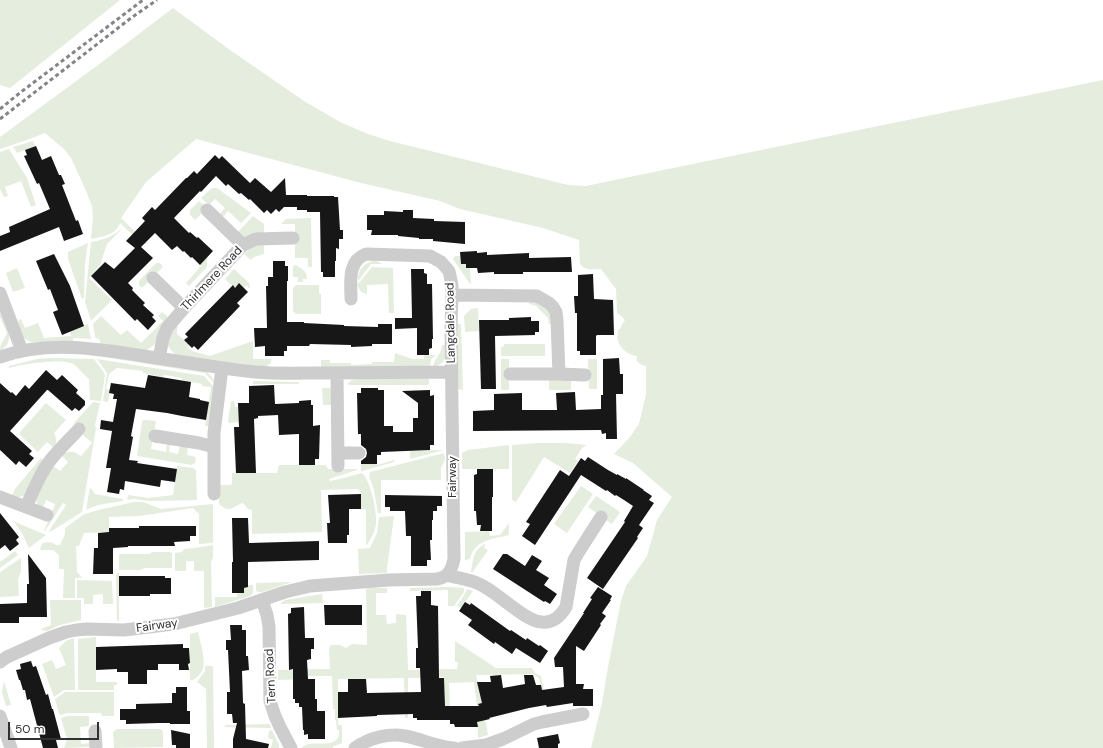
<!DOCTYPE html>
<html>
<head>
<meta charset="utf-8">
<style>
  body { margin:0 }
  #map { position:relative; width:1103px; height:748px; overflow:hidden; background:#fff; font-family:"DM Sans",sans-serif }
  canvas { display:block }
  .scale { position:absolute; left:8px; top:722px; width:91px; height:18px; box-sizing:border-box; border:2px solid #303030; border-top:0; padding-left:5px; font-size:12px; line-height:14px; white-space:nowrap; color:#303030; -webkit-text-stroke:3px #fff; paint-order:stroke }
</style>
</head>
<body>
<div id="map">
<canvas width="1103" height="748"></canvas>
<div class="scale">50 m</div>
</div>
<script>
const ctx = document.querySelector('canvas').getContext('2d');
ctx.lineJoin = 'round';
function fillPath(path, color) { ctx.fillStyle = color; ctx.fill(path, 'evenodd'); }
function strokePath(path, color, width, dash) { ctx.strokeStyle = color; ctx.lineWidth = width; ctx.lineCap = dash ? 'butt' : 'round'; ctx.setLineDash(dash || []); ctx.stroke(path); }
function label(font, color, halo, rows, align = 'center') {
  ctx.font = font + ' "DM Sans",sans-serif'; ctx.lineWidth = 4; ctx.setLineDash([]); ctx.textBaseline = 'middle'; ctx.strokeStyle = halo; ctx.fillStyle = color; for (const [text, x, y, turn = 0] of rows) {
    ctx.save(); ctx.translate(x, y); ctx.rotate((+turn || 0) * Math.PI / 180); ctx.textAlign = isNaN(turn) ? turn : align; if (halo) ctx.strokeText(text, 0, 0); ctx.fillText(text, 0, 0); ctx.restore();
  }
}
const green = new Path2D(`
  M0,0H120L10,88L0,85Z
  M173,8L230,50L304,101L340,122L368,134L390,141L568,185L586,186L605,182L1103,80V748H591L602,703L608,667L621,601L626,586L647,556L653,535L657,520L672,497L633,463L614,454L630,437L639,424L646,394V366C640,365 635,362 637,356C630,356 620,349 618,341C617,338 618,334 618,330L621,328V326L625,320L621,316L617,313L616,289L601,269C593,269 585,271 580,264L579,240L543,228L460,209L440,201L361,183L196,139L146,182L121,218L148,244H144L141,243L120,223C116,235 102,237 91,239L93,218L92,206L83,184L71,158L64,149L45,133L27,140L0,149V137L98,65Z
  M33,141L35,146L17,153L13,147Z
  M9,149L27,178L36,205L31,207L21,181L5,187L8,196L4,197L0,189V152Z
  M212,188H217L251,213L241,223L228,211L222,218L219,215L225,208L215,199L209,205L201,198Z
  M199,201L207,208L195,220L190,215V210Z
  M253,216L264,224V234L245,238L237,233Z
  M311,218L312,267H308V258H295V224H281L286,219Z
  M121,229H122L107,244L100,265L89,278L112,300L91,321L86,305L85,302L91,242C103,240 112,237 121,229Z
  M88,243L85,263L84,298L82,299L68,259V252Z
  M264,244V254L254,257L251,260L244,254C250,248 256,245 264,244Z
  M455,256H460L461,264H466V268H470L471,284H470L453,259Z
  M207,257V267L189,286L186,283L201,266L200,265Z
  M373,261H377L382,264H371L359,280L358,279C359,269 363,264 373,261Z
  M156,263H160L163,267L142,288L139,285V281Z
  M295,265C302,268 307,271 307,279H303V282H298V277H293V266Z
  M372,267L393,268L394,313H389L388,284L367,285V294C361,293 359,290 357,284L359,283Z
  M17,268L25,288L13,292L6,273Z
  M234,269L249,283L250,289L246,285L244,288L239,283L235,288L225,279Z
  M296,285H319V294H321V314H296L293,311V288Z
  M533,300L538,301L549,311L553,321L550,324H549L548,318L536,306L533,305L529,304V303Z
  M0,307C5,321 18,341 0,351V347L7,333L0,317Z
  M478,308L479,331L465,332L464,316L471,309Z
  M162,312L169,318L154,345L147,350H142L100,344V340L95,337L93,324L101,316L121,335L127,330L141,343L163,321L158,316Z
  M21,319L25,328L38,323L44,338L71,336L70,331L88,324L91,339L73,338V341C65,341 56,341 48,341C43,342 37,343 32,342C23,341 16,328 19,320Z
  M457,324H461L463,390L458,389Z
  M176,326L178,327L177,329V334L189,344L187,347L192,351L210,356L253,341V359H271V363L265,367L177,355C162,345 167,337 176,326Z
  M504,344H545V356H501V347L504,346Z
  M442,345H446C446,357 446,364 433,367C434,358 442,354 442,345Z
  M395,353L412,359H424V355H436L431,359L430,367L321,368V360H330V363H351V365L372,364V362H394Z
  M97,355L206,371L211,376L215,382H213L205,373L97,356Z
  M51,358L94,359L103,371L105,375L101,401L90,400L89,379C84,375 78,367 73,364C63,358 21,364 9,368V366L37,359Z
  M97,359L204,376L213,386L215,387L209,426H205L211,387L202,386V384L182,380V378L164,375L163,377L143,373V371L117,368L109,374L106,389L110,390L108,402L103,401L107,373Z
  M501,359H509V390H501Z
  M588,359H597V389H589Z
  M429,378V384L427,385H349L347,384L352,380L357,379Z
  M549,380H571V390H549Z
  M253,381L299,382V384H253Z
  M322,388H330L332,393V405H323Z
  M231,401H234L235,407H239V422L229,423L228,421Z
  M93,402L100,403L95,425L96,428L82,512L50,532L49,531L66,505L63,503L45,531H44L55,504L46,500L43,508L38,505L36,500V496L53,466L60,471L68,462L61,455C69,450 74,451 81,456L92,443L81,433L83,431L74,423Z
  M46,403L66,420L54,433C57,438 57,443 54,448L47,442L38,452L20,435V432Z
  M145,420L156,421L151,449L166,452L167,443L170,444L169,452L178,454L180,445L188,446L187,455L196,457L195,463L192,465L137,456L142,421Z
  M538,443H565L587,445L582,448L575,459L578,461L570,473L544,457L516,502L512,500V445Z
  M509,445V469H462V453L468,450Z
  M430,450H444L410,459V451Z
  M444,453L445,460L441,468V480H381V513H378L374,490L369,476L370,472Z
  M41,458L44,461L26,494C21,498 18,497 12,496L15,489Z
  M394,460V462L362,471L361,470V464H377V465Z
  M279,465H326L328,469H357V470L329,479L330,481L344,478L362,473C371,481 377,512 376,524C375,532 371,538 367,545H366V509H361V493L358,489L321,490L322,532L252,534V510L248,509L243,503C231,507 231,514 219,504V485H231L232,483V473H277Z
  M177,466L193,468L196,470L197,500L150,501L133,499L127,500L128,495L148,498L173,495Z
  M581,486L593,494L567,533L554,524Z
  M90,487L95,494L123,499V501L98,505L86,510Z
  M596,496L620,512L612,524L588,507Z
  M134,502H143L161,509L213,504V543L199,544V514L193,508L139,516L109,517V532L84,533L79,546H76L77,572L82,578H75V598H63L64,569H59V555L53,550H40L41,546L43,543L51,542L56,545H60L65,534V528L83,515L94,511Z
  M394,516L387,568V573L359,574L358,549L370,548L377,533L379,517Z
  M15,522L46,535L29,548L23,535L15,523Z
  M509,523V535C493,539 474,540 470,559L465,560V532L489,531L490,536L500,535Z
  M486,544L484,548L488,550L472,573L471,572C473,561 473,548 486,544Z
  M213,545V558L211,562L212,607L204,608V571H194V561H186V571H175V553L182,552L184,549L195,548Z
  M15,551L18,555L0,568V562Z
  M152,552H170L172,553V568H145L141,570H119V555L120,554H149Z
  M21,558V571L18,580L19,596L0,597V572Z
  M117,573H119V621H117L116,575Z
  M77,580L112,581L113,604H103V594L93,595V604H84V598H77Z
  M292,582L262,592H259L256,591V583Z
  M248,585H253V593L250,596L215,607V597H237V593H244V588L248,587Z
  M448,587L464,588V592L454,606H448V590L410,591V588Z
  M370,588H387V593H376V615H386L387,624L396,623V614L406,615L408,670L457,669L458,662H455V641L496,668H532L535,673L541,676L544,690L543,702L539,678L533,674L476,675L482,703L478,704L479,708L483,707L488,735L478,738L477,706L474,682L449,683L450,715H445L444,677L408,678V718H405L404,678L338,679V725H342V743L334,746L332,748H301C304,746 307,744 310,744C323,742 340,748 339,730H337L336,720H335V709H333L332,676H306L305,679L278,680V670L330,669L329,648L331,645H340L346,648L352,644L367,645L366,589Z
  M467,589L473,591L461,608L457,606L466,592Z
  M322,594L323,603L280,604L285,600Z
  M50,600H81V620L60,625L47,631L42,630L41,629L51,625Z
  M198,632C200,641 207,663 202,671C202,672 199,675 198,676C195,679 194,680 190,680V634Z
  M96,637V682H117V685H114V690H78V639Z
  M74,638L75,690H64L54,697L42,664L52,660L56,669L66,665L59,648L66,641Z
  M205,666H213L214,748H207L206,689L197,682L205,671Z
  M4,681L11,705L6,706L2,692Z
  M65,692H114V716H102L101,713H67L61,715L59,714L55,699Z
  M67,716H89V726L80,727L81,744L90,743V747L64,748L67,739L61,718Z
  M270,724L271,728H269L224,727L226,725Z
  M117,729H161L163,732V747L114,748L113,732Z
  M272,730L279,745V748H271L273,740L268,738L269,731Z`);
const building = new Path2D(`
  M36,146L42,160L51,156L59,175H61L65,184L62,185L76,221L78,220L83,234L64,241L59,227L0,251V236L10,232L9,227L50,209L39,183L37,184L24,156L27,155L25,150Z
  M215,155L219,159L222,156L250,183L255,178L271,192L285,178L286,195H307V196H334V197H338L340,230H343V239H339V249L336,248V261H335V277H323V272H321L320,212H307V210H297V207H284L279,212L276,209L271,214L267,210L264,213L250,199L249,200L241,193L239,194L228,184L226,186L216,176L201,192L200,191L174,218L189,233L190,232L197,238L198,237L213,251L200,265L192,257L191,258L184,251L183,252L177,246L172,250L155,233L141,247L153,258L128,283L133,288L132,290L145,303L143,305L154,315L152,317L156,321L148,330L137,319L135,321L91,276L105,262L114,269L135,248L126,241L145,221L142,218L152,207L155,210L186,178H187L194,171L197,174Z
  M403,210H413V218L434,219V221L465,222V244L433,241V239H419V238L398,236V235H371L372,230H367V215H384V211L403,212Z
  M477,251V253L487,252V255L529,253V258L571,257L572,272H523V274H494V272L478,273L477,268H466V264H461L460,252Z
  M54,254L70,286L84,326L62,335L53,312L58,310L50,289L48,290L36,261Z
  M273,261H285V266H288V281H287V322H304V323L344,325V326L378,327V324H392V344H372V346L351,347V345L310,344L309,346H287V351H284V356H265V346L255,347L254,328H267L266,286H268V277H273Z
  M411,269H424V273L427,274V284H432L433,339H432V348L429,349V355H417V328L395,329V318H412Z
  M593,274L594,299L613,300L614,335H597L596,336V355H580V351H577V313H575L574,296H578V275Z
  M239,283L248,292L237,303L240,306L198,350L194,346L192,348L184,340L188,337L185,334L233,285L235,288Z
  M531,317V321H539V332H535V335L495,336L496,389H481L479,320H509V318Z
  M619,358L620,374H623V394H616L617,439H606V433L602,434L601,430L473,431V411L494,410V394L522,393V410H557L556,393L575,392L576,410L601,409V395H603V359Z
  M46,370L57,380L62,375L78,390L76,393L85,401V405L79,411L75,408L72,411L48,390H47L10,431L32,451L29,454L34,458L26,467L19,461L16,465L0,450V383L11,393L12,392L16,396L25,385L29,389Z
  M148,375L191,382L189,397L200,399V400L209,402L206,420L182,416L167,413L136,409L131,436L133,437L129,460L138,461L137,463L177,469L175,482L161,480L160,487L125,481L124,490L120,489L119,494L107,492L111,468H106L112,431L100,429L101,420L113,422L117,399H113L114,394L109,393L111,383L145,388Z
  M274,385L275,404L299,403V401L311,400V405H313V426L320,425L319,459H315V465H299V434L279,435L278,415L258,416V418L254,419L256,473H236L234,427H239L238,403H249V386Z
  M361,388H378V390H384V426H393V432H413V418H418V403L402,391L430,390V396L434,395V445H430V450L381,452V455H377V464H361V461L366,457L367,453L366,449L361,445V434H358L357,393H361Z
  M588,457L608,470L617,475V474L626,479V478L644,490H643L652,496L649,500L654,503L639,525L643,528L637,537L638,538L603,589L587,578L625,522L624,521L633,506L624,500L616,495L615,496L607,490L606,491L581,475L535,545L522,536L530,524L526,522L560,470L569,476L581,458L585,461Z
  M477,469H493V497H492V531H480L481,525H477L476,511H474V475L477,474Z
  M361,494V509H349V535H347V543H328L327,523H330L328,495Z
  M385,495L442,496V506H437V511H433V520H432V540H430L431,560H427V566H411V536H406L405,511H390V507H385Z
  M0,513L19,537L16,540L19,544L10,551L5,545L0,549Z
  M232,518H248L249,543L319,541V560L248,562V587L244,588V593H232V562H233Z
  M139,526H196V536H190V541L174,542L175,546H128V547L113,548V574H93L94,548H98V533L109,532V528H139Z
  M28,554L46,578L47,617H19V623H0V604L27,603V584H29Z
  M503,554H507L525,566L532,555L542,561L536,570L549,578L544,585L557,594L550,604L545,601L544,602L493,569Z
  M119,576H165V578H171V594H150V596H119Z
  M598,587L612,596L610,600H611L602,613L606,616L600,624L601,625L584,651L576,646V684H584L583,689H593V706H573V703L547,707L546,705L529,708L489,718L490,719L477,722L478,727H455L454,724H450V720H417V718H413V714L377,715V716L338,718V692H348V679H366L367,693L421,692L420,668H416V648H418L416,596H421V591H431V605L438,606L439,678H444L445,706H479L478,704L482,703L477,682H491L490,676L501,675L503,688L525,684L524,675H533L536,685H541L542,690L564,687L563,667H555L554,658L584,613H583L592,599L590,598Z
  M465,602L470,605L471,603L510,631L511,630L526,640L527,638L539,646L540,645L548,651L540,663L516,648L512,654L495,642L494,644L468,625L472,620L459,611Z
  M324,605H362V625H325Z
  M304,607L305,638H314V649H311V659L307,660L308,679H315V699H317V711H325V739H308V734L304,735V730H303L302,707H299V703H295V699H293V669L289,670L288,614L291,613V608Z
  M230,625H242V630H246V656H248L249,670L242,671L243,703L245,704L246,739L269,744L268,748H233V739L237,723H233L232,714H227V692H230L228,650H226V640H231Z
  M183,644V648H189L190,663L188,664L189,670H179V664H158V670H147V684H128V672H117V669L96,670V647Z
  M31,661L33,667L36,666L46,695L48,694L52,709H53L61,739L56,740L58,748H43L30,699L27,700L25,690H23L20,680H19L16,670L21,669L20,664Z
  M176,687H187V711H190V724H170V723H159L126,724V720H120V709H136V704L172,703V693H176Z
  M171,730L190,734V748H176V745H172Z
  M558,734L560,743L558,744V748H539L537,738Z`);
const minor = new Path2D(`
  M207,210L243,245
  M153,278L184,308
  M0,293L22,351
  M452,295L537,296L549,303L553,307L556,312L557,320L559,374H510
  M0,357C49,340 100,349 150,357C185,362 220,368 255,372C278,374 302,373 325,373C367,373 410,372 452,372
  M159,358L163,338L167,328L184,308L243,245L256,239L293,238
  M337,373L338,466
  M559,374L585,375
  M155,436L199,443L214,447
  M338,453H359
  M214,494V433L222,368
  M0,497L47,515
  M26,507C33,492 39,475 49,462C58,450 69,440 79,429
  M447,575C457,578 468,579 477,583C487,587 497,595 506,602C525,616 548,637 566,607L574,560L578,553L601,517
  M262,600L267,615L269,627L270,701L275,716L280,727L291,748
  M0,662L7,657L49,638L66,632L76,630L87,629L124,630L174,624L238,608L285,592L310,586L389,580L437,579C448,577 452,570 454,559L451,328L452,295V285L449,271L441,262L430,256L366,254C347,261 351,283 351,299
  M0,716L11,748
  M95,731L96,748
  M355,748C369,738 388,733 405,736C422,739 437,747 454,748
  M462,748L486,745L503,739L534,724L542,722L583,714`);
const rail = new Path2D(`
  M0,109L21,92L143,0
  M0,119L131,18L157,0`);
const streetNames = [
  ["Thirlmere Road",212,279,-47],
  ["Langdale Road",451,323,-91],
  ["Fairway",453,477,-90],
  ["Fairway",157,626,-8],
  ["Tern Road",271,676,-93]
];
fillPath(green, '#e5edde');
fillPath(building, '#171717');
strokePath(minor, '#cdcdcd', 13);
strokePath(rail, '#858585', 3, [4, 3]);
label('12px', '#303030', '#fff', streetNames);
</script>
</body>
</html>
